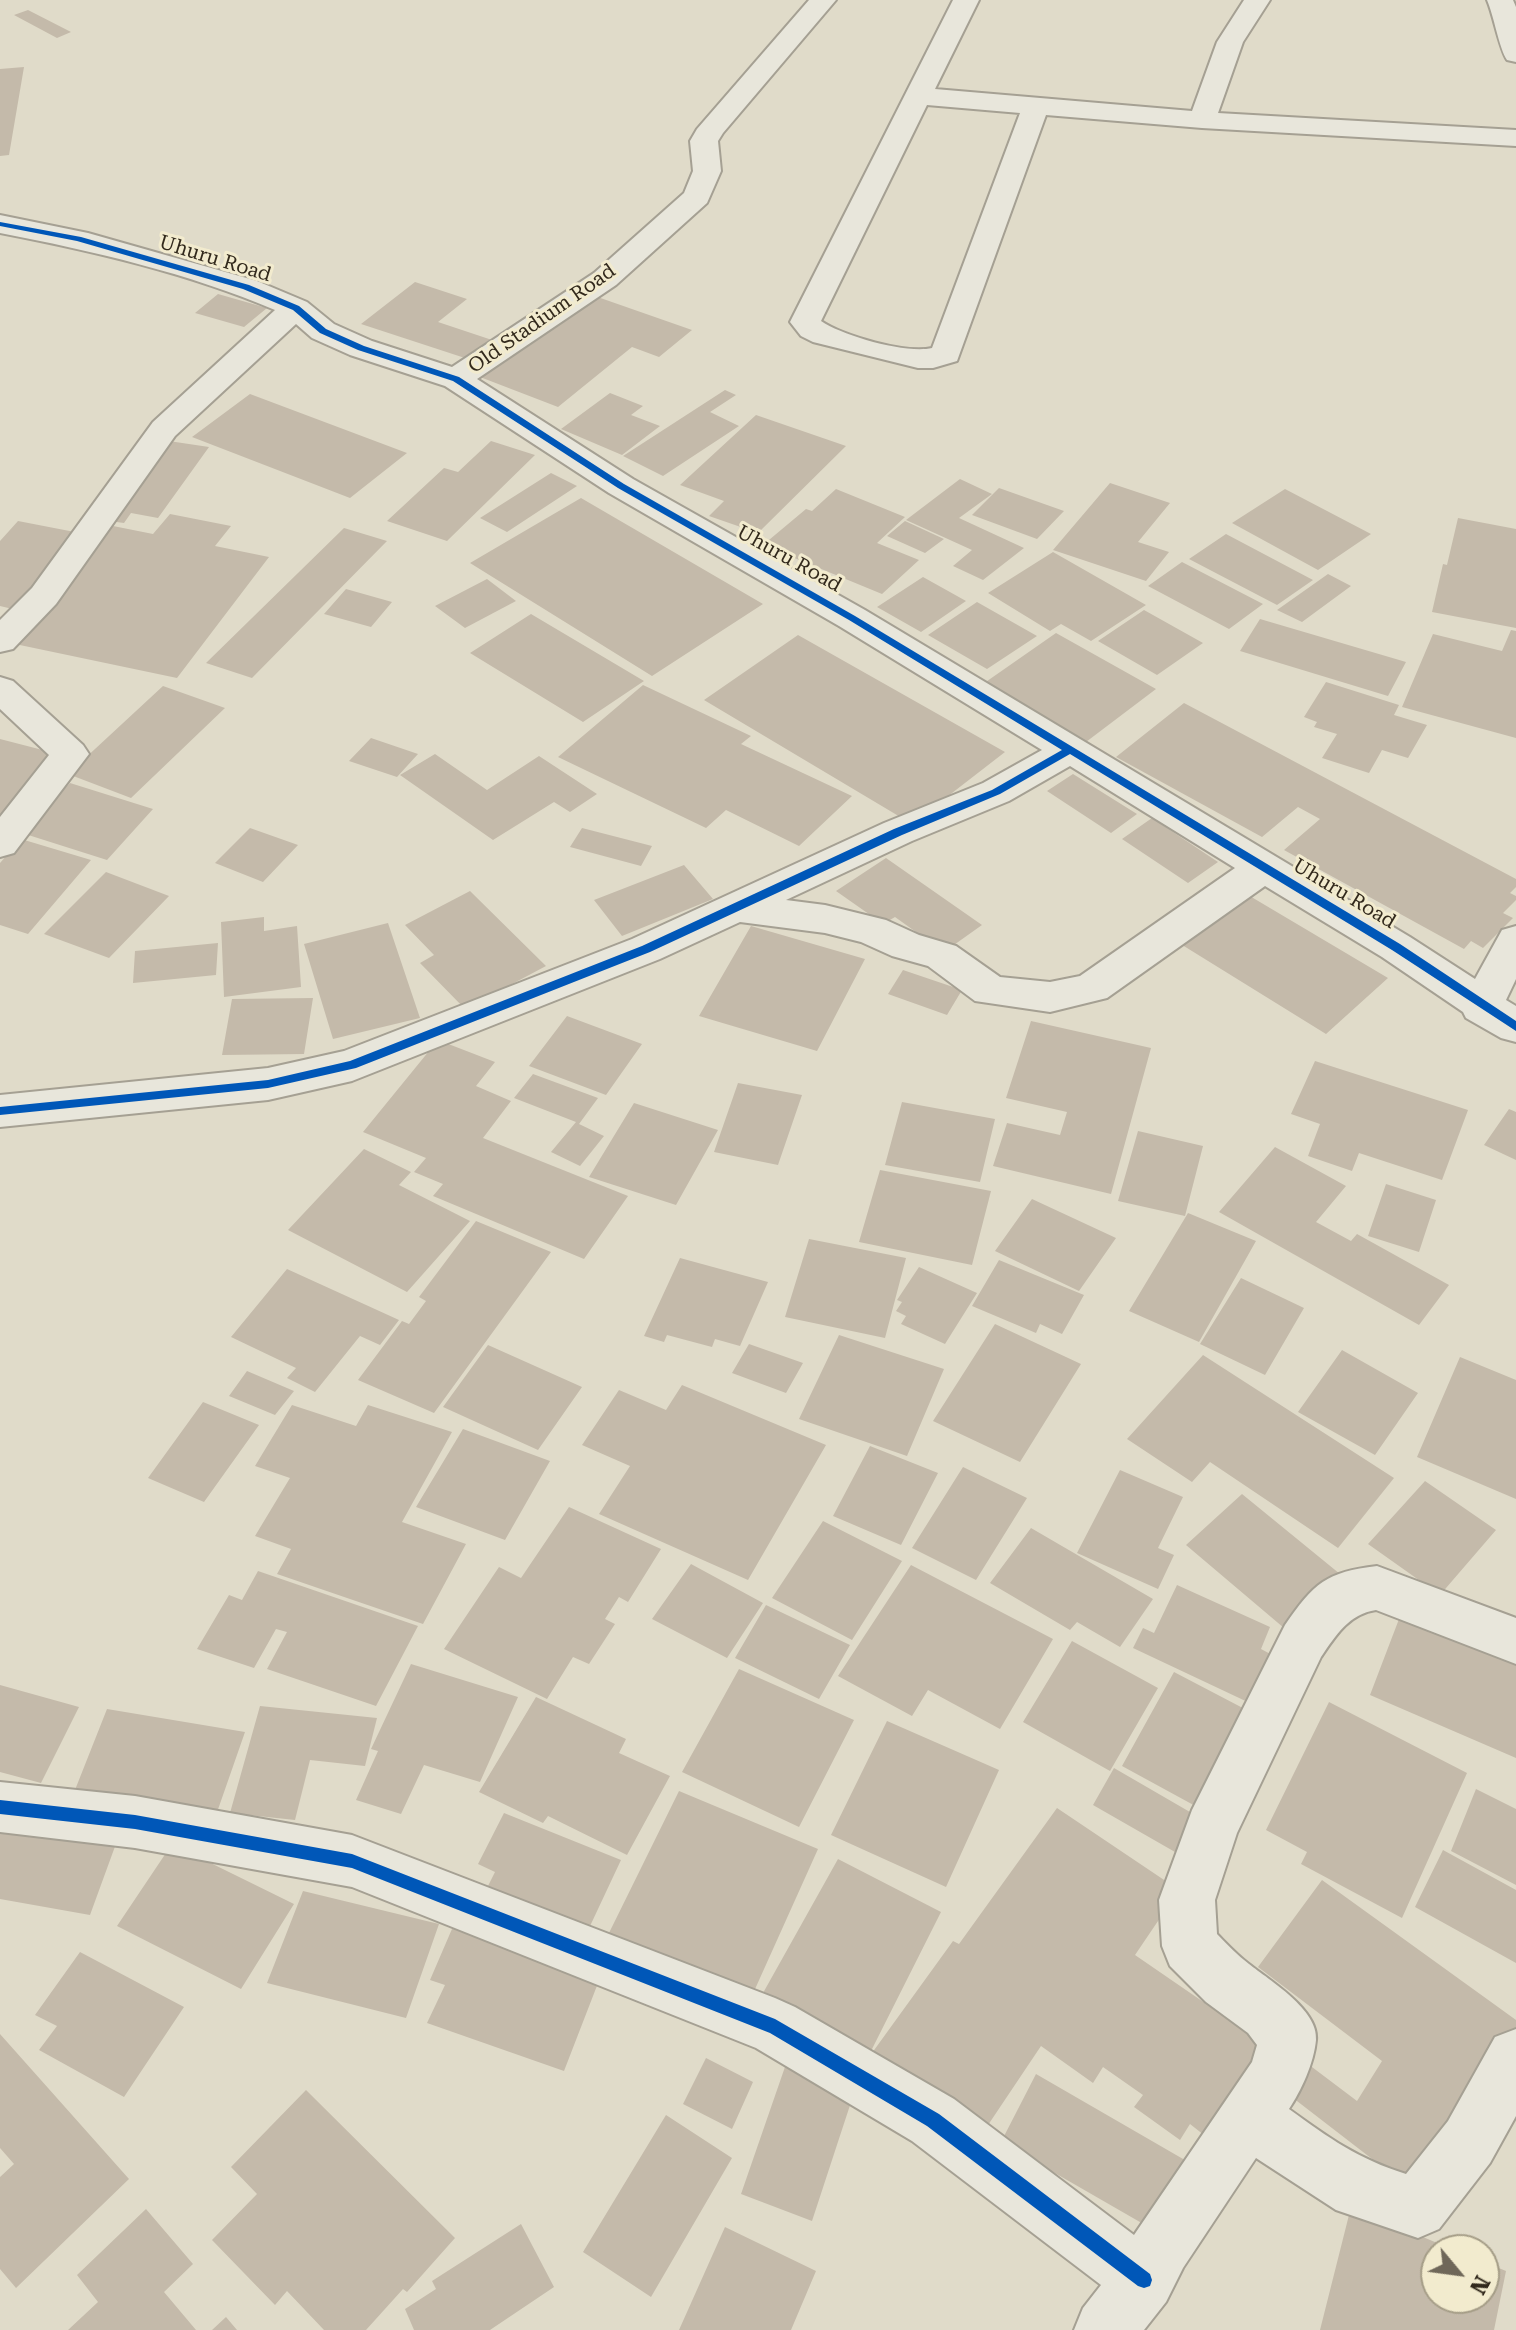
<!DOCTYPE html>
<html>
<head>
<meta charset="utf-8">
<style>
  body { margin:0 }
  #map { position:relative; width:1516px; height:2330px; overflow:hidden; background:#e0dbc9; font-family:"Roboto Serif",serif }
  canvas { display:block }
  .north { position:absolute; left:1420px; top:2234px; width:80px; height:80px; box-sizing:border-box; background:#f2ebce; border:2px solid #a59d87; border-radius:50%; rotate:119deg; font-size:22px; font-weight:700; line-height:32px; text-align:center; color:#32291c }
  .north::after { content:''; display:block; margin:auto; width:28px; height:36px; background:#6f6759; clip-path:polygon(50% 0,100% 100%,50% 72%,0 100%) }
</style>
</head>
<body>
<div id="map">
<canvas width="1516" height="2330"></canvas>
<div class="north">N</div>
</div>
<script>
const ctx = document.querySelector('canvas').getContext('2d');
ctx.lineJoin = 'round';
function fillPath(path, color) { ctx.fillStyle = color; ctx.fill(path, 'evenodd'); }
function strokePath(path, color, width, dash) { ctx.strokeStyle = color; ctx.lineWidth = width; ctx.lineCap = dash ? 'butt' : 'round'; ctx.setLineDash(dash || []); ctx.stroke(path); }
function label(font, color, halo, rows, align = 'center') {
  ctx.font = font + ' "Roboto Serif",serif'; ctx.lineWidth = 6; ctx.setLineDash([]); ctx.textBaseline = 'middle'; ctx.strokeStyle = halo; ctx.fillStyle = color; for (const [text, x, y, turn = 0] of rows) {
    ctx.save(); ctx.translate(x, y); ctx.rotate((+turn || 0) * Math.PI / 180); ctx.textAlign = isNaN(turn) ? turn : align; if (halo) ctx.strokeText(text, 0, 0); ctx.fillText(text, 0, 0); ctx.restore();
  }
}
const building = new Path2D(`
  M28,10L71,32L57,38L14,15Z
  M24,67L9,155L0,156V69Z
  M415,282L467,299L438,322L495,341L471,360L361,324Z
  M218,294L267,308L244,327L195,313Z
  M589,294L692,330L659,357L632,347L558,407L480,377Z
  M725,390L736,395L710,412L739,426L663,476L623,456Z
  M610,393L643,406L631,415L660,426L622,455L561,429Z
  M250,394L407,453L350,498L192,437Z
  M756,415L846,446L758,533L709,516L724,501L680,485Z
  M162,440L209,447L158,518L131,513L124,523L102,520Z
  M491,441L535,455L447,541L387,521L444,468L458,472Z
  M551,473L577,486L507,532L480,518Z
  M960,479L992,494L959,518L1024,548L983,580L953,566L972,550L906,520Z
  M1110,483L1170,503L1138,542L1169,552L1146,581L1053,550Z
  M999,488L1064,511L1037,539L972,515Z
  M836,489L905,517L877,543L919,560L882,594L763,545L806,509L812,511Z
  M1285,489L1371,534L1318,570L1232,523Z
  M581,498L763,604L652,676L470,563Z
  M170,514L231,526L215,546L269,557L177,678L15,644L113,526L153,534Z
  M1458,518L1516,529V628L1432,612L1443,564L1447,565Z
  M18,521L85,534L21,611L0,606V541Z
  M905,521L944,539L925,553L887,536Z
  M344,528L387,541L252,678L206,663Z
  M1226,534L1313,580L1277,605L1189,559Z
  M1053,552L1146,605L1091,641L1061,624L1050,631L988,593Z
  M1182,562L1263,604L1229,629L1148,586Z
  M1328,574L1351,586L1302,622L1277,610Z
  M923,577L966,601L921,632L877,607Z
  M487,579L516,601L465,628L435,606Z
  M346,589L392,602L371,627L324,614Z
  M977,602L1037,636L987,669L928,635Z
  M1144,610L1203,643L1157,675L1098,641Z
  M531,614L644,681L583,722L470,653Z
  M1260,619L1406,662L1388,696L1240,651Z
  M1511,630L1516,631V738L1402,707L1433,634L1502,651Z
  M1056,633L1156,689L1082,745L980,686Z
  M798,635L1005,752L912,824L704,700Z
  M1326,682L1399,705L1394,715L1427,725L1408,758L1382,750L1369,773L1322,758L1337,734L1314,727L1317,722L1304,717Z
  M643,685L751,736L741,744L852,796L799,846L726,810L706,828L558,757Z
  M163,686L225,708L131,798L68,774Z
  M1184,703L1516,879V887L1510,893L1516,896V900L1503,913L1513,918L1483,948L1471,941L1464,949L1284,850L1320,819L1298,807L1262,837L1116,757Z
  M371,738L418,754L397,777L349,761Z
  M0,739L62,755L0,827Z
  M435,754L487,790L539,756L597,794L570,812L554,802L493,840L400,775Z
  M1073,774L1137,814L1111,833L1047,791Z
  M70,783L153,809L107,860L22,833Z
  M1152,818L1218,862L1188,883L1122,839Z
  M250,828L298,845L263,882L215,863Z
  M582,828L652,846L641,866L570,847Z
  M21,839L91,860L28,934L0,925V863Z
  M886,858L982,925L944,952L895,917L883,924L836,891Z
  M684,865L713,899L622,936L594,900Z
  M106,872L169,896L109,958L44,934Z
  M470,891L546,966L465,1009L420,963L434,955L405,925Z
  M1243,892L1388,978L1326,1034L1179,943Z
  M264,917V931L297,926L301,987L224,997L221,922Z
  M388,923L420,1018L333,1039L304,944Z
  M751,926L865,959L817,1051L699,1016Z
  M218,943L216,975L133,983L135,951Z
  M903,970L962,990L947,1015L888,994Z
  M313,998L304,1054L222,1055L232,999Z
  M567,1016L642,1044L606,1095L529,1066Z
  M1031,1021L1151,1048L1111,1194L993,1166L1007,1123L1060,1135L1067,1112L1006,1098Z
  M438,1040L495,1062L476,1086L511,1101L483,1138L628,1196L584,1259L433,1196L443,1184L414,1172L426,1158L363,1132Z
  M1315,1061L1468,1110L1442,1180L1359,1153L1352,1171L1308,1156L1320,1124L1291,1114Z
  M533,1074L598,1098L579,1124L604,1136L580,1166L551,1152L576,1122L514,1098Z
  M738,1083L802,1095L778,1165L714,1152Z
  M902,1102L995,1119L980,1182L885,1165Z
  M634,1103L718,1130L676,1205L589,1177Z
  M1509,1109L1516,1112V1160L1484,1145Z
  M1138,1131L1203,1146L1185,1216L1118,1201Z
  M1275,1147L1346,1186L1316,1222L1351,1241L1357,1234L1449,1285L1419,1325L1219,1212Z
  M364,1149L411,1172L399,1185L470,1221L407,1292L288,1230Z
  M880,1170L991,1191L972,1265L859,1242Z
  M1386,1184L1436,1200L1419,1252L1368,1236Z
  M1032,1199L1116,1238L1079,1291L995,1251Z
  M1188,1213L1256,1241L1199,1342L1129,1311Z
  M476,1221L551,1252L434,1413L358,1380L402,1321L409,1324L426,1301L419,1297Z
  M809,1239L906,1258L885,1338L785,1317Z
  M680,1258L768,1282L740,1346L715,1339L712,1347L667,1335L664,1342L644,1336Z
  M999,1260L1084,1295L1062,1334L1040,1324L1036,1333L972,1306Z
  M919,1267L977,1293L945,1344L901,1324L906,1316L896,1311L902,1302L897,1300Z
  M287,1269L399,1320L380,1345L360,1336L315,1392L287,1378L296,1368L231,1337Z
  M1241,1278L1304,1308L1265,1375L1200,1344Z
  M995,1324L1081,1364L1020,1462L933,1421Z
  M839,1335L944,1369L907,1456L799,1419Z
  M749,1344L803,1363L786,1393L732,1373Z
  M488,1345L582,1387L538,1450L443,1407Z
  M1342,1350L1418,1393L1375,1455L1298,1412Z
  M1203,1355L1394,1478L1338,1548L1210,1462L1192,1482L1127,1439Z
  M1460,1357L1516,1380V1499L1417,1457Z
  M247,1371L294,1391L275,1415L229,1396Z
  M682,1385L826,1445L748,1580L599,1514L630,1466L582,1445L619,1390L666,1410Z
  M203,1402L259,1425L204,1502L148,1478Z
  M292,1405L356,1426L368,1405L452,1432L402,1522L466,1544L423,1624L277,1574L291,1549L255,1536L290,1478L255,1466Z
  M463,1429L550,1461L505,1540L416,1507Z
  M870,1446L938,1473L901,1545L833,1516Z
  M963,1467L1027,1498L976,1580L912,1548Z
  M1120,1470L1183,1497L1158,1548L1174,1555L1158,1589L1077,1553Z
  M1425,1481L1496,1530L1440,1595L1368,1544Z
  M1242,1494L1340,1574L1284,1628L1186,1545Z
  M569,1507L661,1549L628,1602L619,1597L605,1619L615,1624L589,1664L573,1657L547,1699L444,1649L499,1567L521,1578Z
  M823,1521L902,1561L852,1640L772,1598Z
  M1031,1528L1153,1599L1120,1647L1077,1622L1070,1630L990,1583Z
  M691,1564L763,1603L727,1658L652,1619Z
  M911,1565L1053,1639L1000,1729L928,1690L912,1716L838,1676Z
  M258,1571L418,1626L376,1706L267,1669L287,1632L276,1629L254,1668L197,1649L229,1595L242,1600Z
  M1177,1585L1270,1627L1261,1649L1276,1657L1254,1705L1133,1648L1143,1628L1154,1633Z
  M766,1605L850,1645L819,1699L735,1658Z
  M1404,1606L1516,1653V1758L1370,1695Z
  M1072,1641L1158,1688L1110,1771L1023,1722Z
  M411,1664L518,1697L480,1782L424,1765L401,1814L356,1800L378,1751L371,1749Z
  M739,1669L854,1720L799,1827L682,1772Z
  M1174,1672L1260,1717L1210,1814L1122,1766Z
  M0,1685L79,1707L41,1783L0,1772Z
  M536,1697L626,1739L619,1753L670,1776L627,1855L548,1816L543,1823L479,1792Z
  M1329,1702L1467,1773L1402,1918L1301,1864L1307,1852L1266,1830Z
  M260,1706L377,1718L365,1766L310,1760L295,1820L230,1813Z
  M107,1709L245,1732L215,1818L73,1795Z
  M887,1721L999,1770L946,1887L831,1835Z
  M1114,1768L1202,1819L1182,1856L1093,1805Z
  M1476,1789L1516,1809V1885L1451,1851Z
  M679,1791L818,1849L751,1998L608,1935Z
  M1057,1808L1179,1890L1135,1955L1266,2045L1209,2139L1190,2124L1180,2140L1134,2107L1143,2095L1103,2067L1093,2083L1041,2046L982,2134L872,2053L953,1941L959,1944Z
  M504,1813L621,1860L583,1941L481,1900L495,1872L478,1864Z
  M0,1820L117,1841L90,1915L0,1899Z
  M172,1844L294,1904L241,1989L117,1926Z
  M1443,1850L1516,1890V1963L1415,1907Z
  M838,1859L941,1912L871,2051L763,1993Z
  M1322,1880L1516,2020V2027L1411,2189L1284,2091L1304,2061L1357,2101L1382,2061L1258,1967Z
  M303,1891L439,1924L406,2018L267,1983Z
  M458,1915L605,1965L564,2071L427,2023L445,1985L430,1980Z
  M80,1952L184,2007L124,2097L39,2050L57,2026L35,2015Z
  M0,2034L129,2179L16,2288L0,2269V2177L14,2164L0,2148Z
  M706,2058L753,2082L732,2129L683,2104Z
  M786,2064L855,2090L812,2221L741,2194Z
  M1036,2074L1190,2163L1159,2233L1001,2142Z
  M306,2090L455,2238L407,2292L403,2289L366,2330H324L287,2291L275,2305L212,2240L257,2194L231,2167Z
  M666,2115L732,2158L651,2297L583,2252Z
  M1351,2207L1454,2250H1436V2298H1484V2262L1506,2271L1494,2330H1320Z
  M146,2209L193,2264L164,2292L196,2330H68L98,2302L77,2275Z
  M521,2224L554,2287L490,2330H414L405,2309L436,2289L432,2281Z
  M725,2227L816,2271L791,2330H679Z
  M226,2317L237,2330H212Z`);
const minor = new Path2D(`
  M809,0H836L723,133L718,141L721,171L707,203L616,285L477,379L633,479L865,610L1410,937L1475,979L1502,930L1516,926V979L1506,1000L1516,1006V1042L1501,1038L1466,1018L1463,1012L1382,957L1265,886L1107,998L1050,1012L975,1001L928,966L892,956L861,942L825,933L740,922L660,959L352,1081L268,1100L0,1127V1095L268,1068L344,1051L632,939L884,823L983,783L1042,750L839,626L609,493L445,386L350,355L312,338L296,324L175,436L56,604L13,649L0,652V620L32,588L153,422L275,310C188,273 93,251 0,233V215L88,233L257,281L307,302L334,324L372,341L452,367L594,273L684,193L693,171L690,141L697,129ZM1070,766L1235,868L1080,976L1050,982L1000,977L956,946L919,935L886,920L825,905L786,900L912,841L1009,801Z
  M953,0H979L935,89L1192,111L1217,42L1244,0H1270L1243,42L1218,113L1516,130V146L1202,128L1046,115L957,361L933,368H918L813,342L801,336L790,322ZM927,105L1020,113L932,348C906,354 843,336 821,321Z
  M1487,0H1513L1516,7V62L1507,60C1499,48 1494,16 1487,0Z
  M0,677L13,681L83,745L89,754L14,853L0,857V817L49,755L0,709Z
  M1377,1566L1516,1618V1664L1376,1610C1349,1614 1336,1635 1321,1657L1237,1833L1215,1900L1217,1934C1227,1944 1237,1955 1249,1964C1269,1980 1319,2010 1316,2040C1314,2063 1301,2091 1289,2109C1329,2138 1358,2159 1406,2174L1448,2121L1495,2037L1516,2029V2116L1490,2163L1439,2229L1418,2238L1336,2210L1256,2158L1183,2268L1166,2302L1144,2330H1074L1083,2308L1101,2285L912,2141L756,2048L352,1887L135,1848L0,1832V1782L135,1796L352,1835L775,1998L795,2007L954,2099L1134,2235L1252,2062L1257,2045L1248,2033L1206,2002L1170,1966L1162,1946L1159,1900L1192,1810L1285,1625C1314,1583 1326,1572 1377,1566Z`);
const cycleway = new Path2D(`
  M0,222L81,237L249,285L299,306L326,329L364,346L459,377L624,484L855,616L1400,944L1516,1021V1031L1392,950L1070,754L1000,794L902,835L650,952L356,1068L268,1088L0,1115V1107L268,1080L350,1061L642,946L894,829L992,790L1062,750L849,620L618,488L453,381L358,350L320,333L293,310L243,289L77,241L0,226Z
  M0,1800L135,1815L352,1854L775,2019L939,2114L1150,2274L1152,2280L1150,2286L1144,2288L1138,2286L927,2126L770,2033L352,1868L135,1829L0,1814Z`);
const farStreetnames = [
  ["Uhuru Road",215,259,17],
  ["Old Stadium Road",542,319,-35],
  ["Uhuru Road",789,559,29],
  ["Uhuru Road",1344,894,31]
];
fillPath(building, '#c4baaa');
strokePath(minor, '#a5a093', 4);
fillPath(minor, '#e8e6db');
fillPath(cycleway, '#0057b8');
label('20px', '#32291c', '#f2ebce', farStreetnames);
</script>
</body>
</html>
